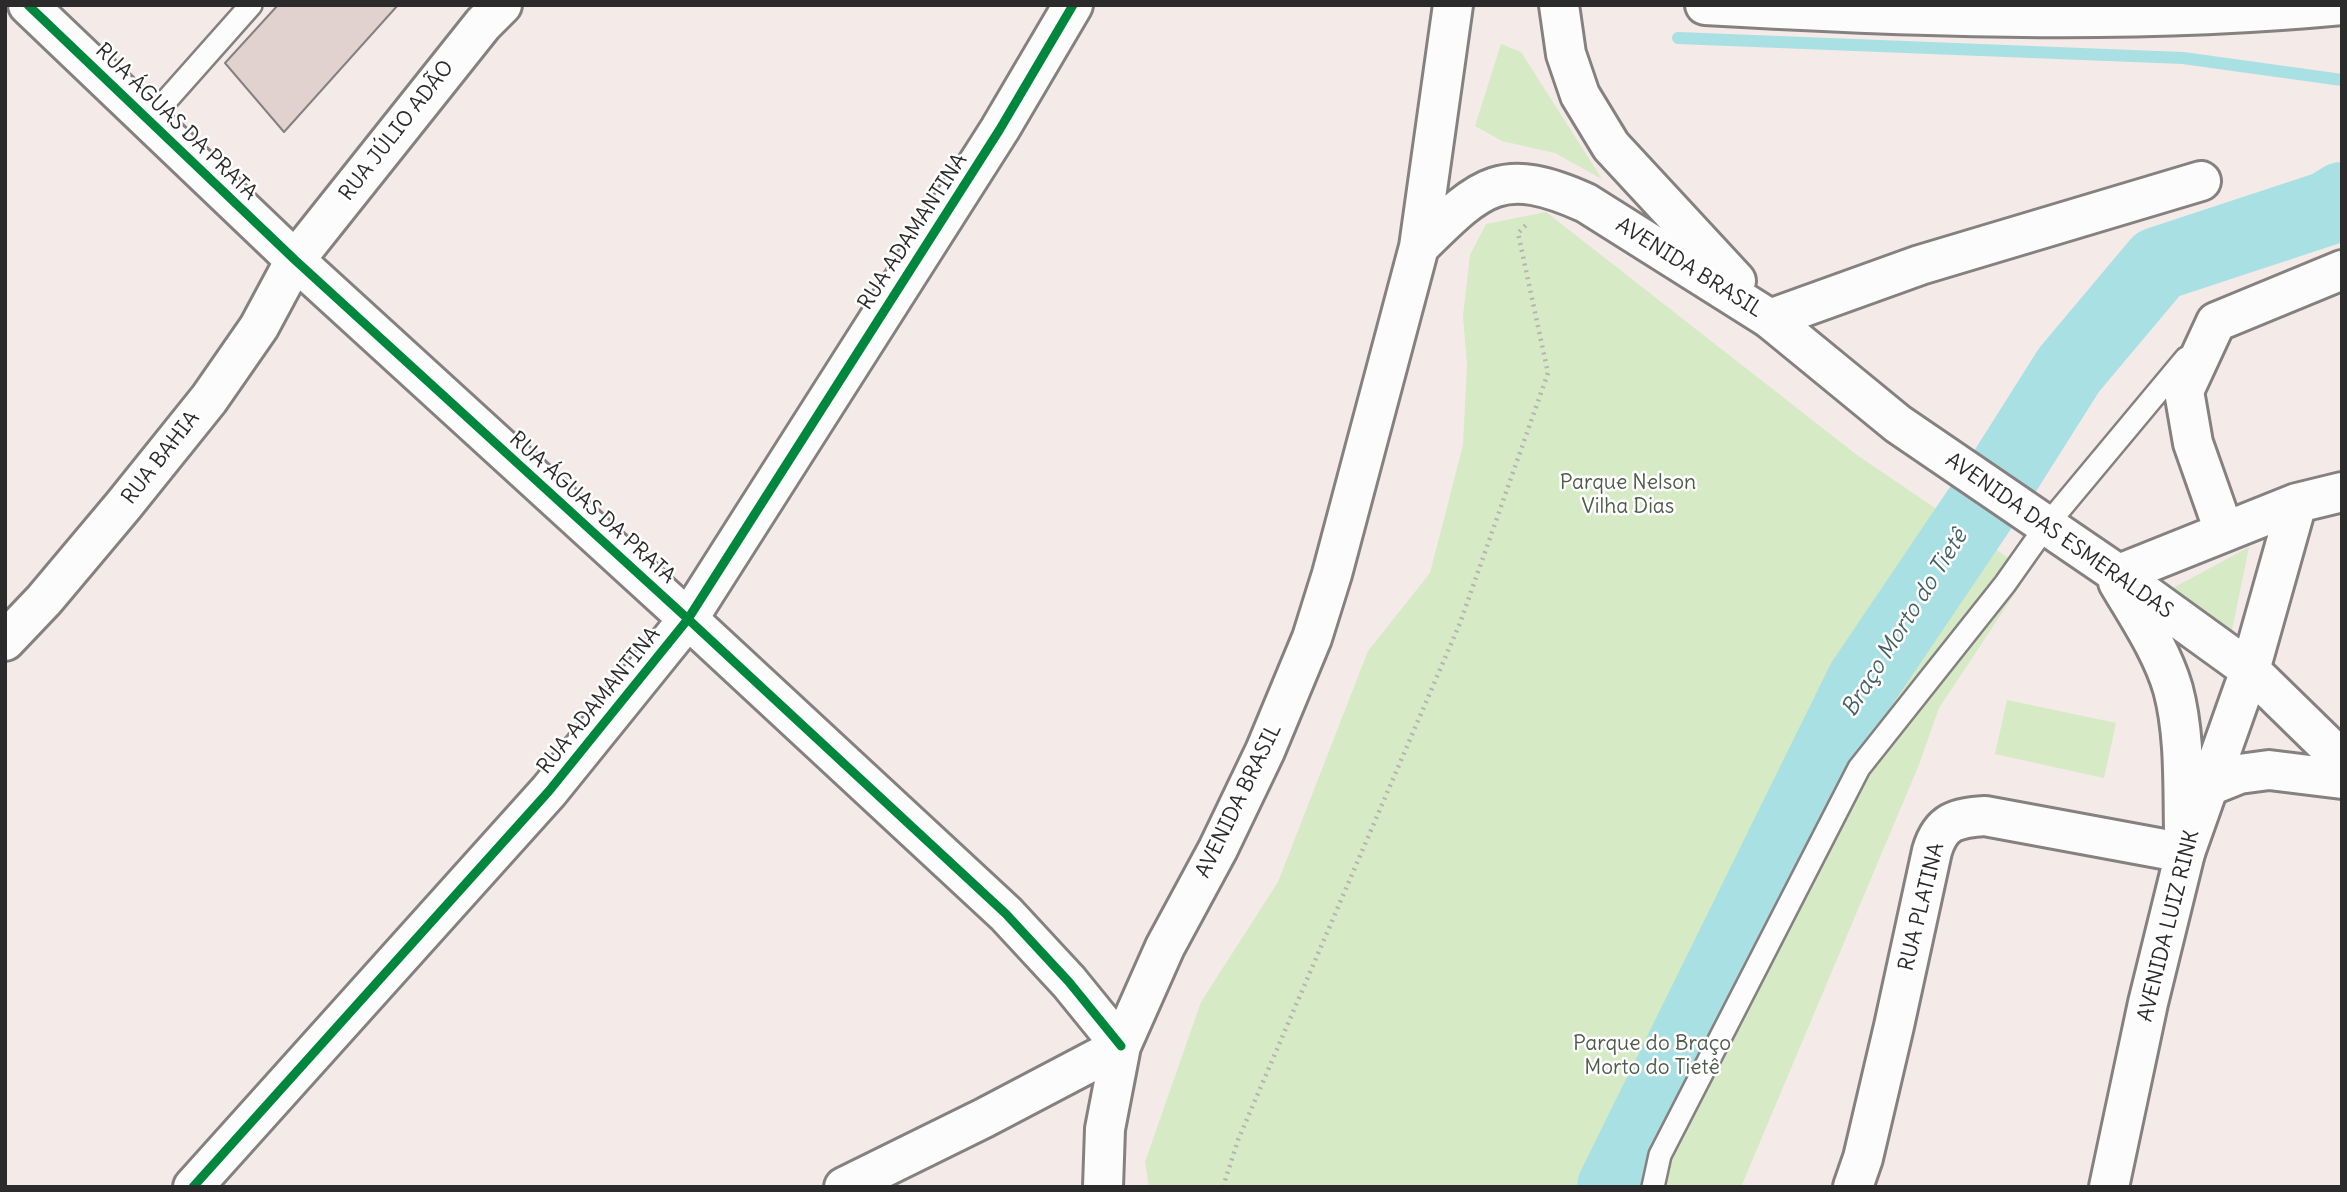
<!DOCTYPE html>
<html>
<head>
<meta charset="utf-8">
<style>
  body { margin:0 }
  #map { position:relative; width:2347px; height:1192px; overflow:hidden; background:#f4eae8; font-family:Delius,sans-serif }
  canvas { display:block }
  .frame { position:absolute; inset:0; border:7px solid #2b2b2b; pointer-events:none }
</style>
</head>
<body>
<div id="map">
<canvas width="2347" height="1192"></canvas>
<div class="frame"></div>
</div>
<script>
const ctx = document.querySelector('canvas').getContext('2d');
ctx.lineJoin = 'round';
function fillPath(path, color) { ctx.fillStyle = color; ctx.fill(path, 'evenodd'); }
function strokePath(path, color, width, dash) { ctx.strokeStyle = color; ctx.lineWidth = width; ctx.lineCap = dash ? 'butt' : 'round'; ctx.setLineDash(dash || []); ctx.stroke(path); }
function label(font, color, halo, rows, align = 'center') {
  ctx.font = font + ' Delius,sans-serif'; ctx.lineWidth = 5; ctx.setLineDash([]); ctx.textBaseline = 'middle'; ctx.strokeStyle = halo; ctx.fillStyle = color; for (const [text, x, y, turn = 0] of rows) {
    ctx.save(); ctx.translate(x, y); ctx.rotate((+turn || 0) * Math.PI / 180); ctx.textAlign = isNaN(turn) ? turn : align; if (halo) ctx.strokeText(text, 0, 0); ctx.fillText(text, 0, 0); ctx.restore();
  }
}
const green = new Path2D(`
  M1501,44L1521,52L1602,179L1555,153L1502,141L1475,126Z
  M1546,212L1857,455L2029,572L1939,708L1918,767L1741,1187H1149L1145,1162L1201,1002L1278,882L1368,651L1430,573L1463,445L1467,364L1463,316L1470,255L1486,224Z
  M2249,547L2231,635L2173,588Z
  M2007,700L2116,723L2104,778L1995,754Z`);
const stream = new Path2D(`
  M1678,38L2183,58L2342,80`);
const river = new Path2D(`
  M1614,1187L1863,682L2002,476L2069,370L2158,264L2328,208L2342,199`);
const building = new Path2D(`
  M278,5H398L284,132L225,63Z`);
const path = new Path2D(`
  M1223,1187L1238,1140L1460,623L1548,373L1518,233L1526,225`);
const lane = new Path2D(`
  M149,120L251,5
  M1653,1187L1660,1155L1859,768L2005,584L2046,526L2186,358`);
const street = new Path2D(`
  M1705,5C1917,17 2130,25 2342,5
  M1770,319L1920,265L2201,181
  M2224,531L2193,443L2184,391L2216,322L2342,270
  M2117,575L2297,503L2342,492
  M5,641L44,600L123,506L209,399L259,327L295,260L483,24L502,5
  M2250,670L2297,503
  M193,1187L549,791L688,619L1000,129L1073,5
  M1853,1187L1863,1158L1894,1026L1932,851C1941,821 1956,818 1985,816L2185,853`);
const secondary = new Path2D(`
  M28,5L295,260L688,619L1006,914L1069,982L1121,1046
  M1559,5L1566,54L1580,95L1611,146L1736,281
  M1419,247C1480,187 1500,164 1586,203L1770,319L1898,424L2109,568L2250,670L2342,760
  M2118,582C2138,616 2162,651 2173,689C2185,734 2183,783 2184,830
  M2209,786L2239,774L2269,770L2342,779
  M844,1187L984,1118L1121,1046
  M1103,1187L1105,1129L1121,1046L1165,947L1218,849L1265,751L1312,638L1332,574L1419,247L1453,5
  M2109,1187L2148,1003L2185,853L2250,670`);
const cycleway = new Path2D(`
  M28,5L295,260L688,619L1006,914L1069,982L1121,1046
  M193,1187L549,791L688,619L1000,129L1073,5`);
const streetNames = [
  ["RUA ÁGUAS DA PRATA",176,122,44],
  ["RUA JÚLIO ADÃO",397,131,-52],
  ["RUA ADAMANTINA",913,232,-57],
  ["AVENIDA BRASIL",1689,268,32],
  ["RUA BAHIA",161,458,-52],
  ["RUA ÁGUAS DA PRATA",592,508,42],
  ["AVENIDA DAS ESMERALDAS",2059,536,35],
  ["RUA ADAMANTINA",599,701,-51],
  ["AVENIDA BRASIL",1239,801,-64],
  ["RUA PLATINA",1922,907,-76],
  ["AVENIDA LUIZ RINK",2169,926,-76]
];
const parkNames = [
  ["Parque Nelson",1628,483],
  ["Vilha Dias",1628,507],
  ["Parque do Braço",1652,1044],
  ["Morto do Tietê",1652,1068]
];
const waterNames = [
  ["Braço Morto do Tietê",1905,623,-58]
];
fillPath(green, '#d5eac5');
strokePath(stream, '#a9e0e3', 12);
strokePath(river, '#a9e0e3', 74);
fillPath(building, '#e1d2cf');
strokePath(building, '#858180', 2);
strokePath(lane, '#858180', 26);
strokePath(street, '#858180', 44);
strokePath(secondary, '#858180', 44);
strokePath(path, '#b5b4b3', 4.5, [2, 5]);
strokePath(lane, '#fdfcfc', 21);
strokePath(street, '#fdfcfc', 38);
strokePath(secondary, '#fdfcfc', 38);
strokePath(cycleway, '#00873e', 9);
label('21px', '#2b2b2b', '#fff', streetNames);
label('21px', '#4f5b4a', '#fff', parkNames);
label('italic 23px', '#476062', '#fff', waterNames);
</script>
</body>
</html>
